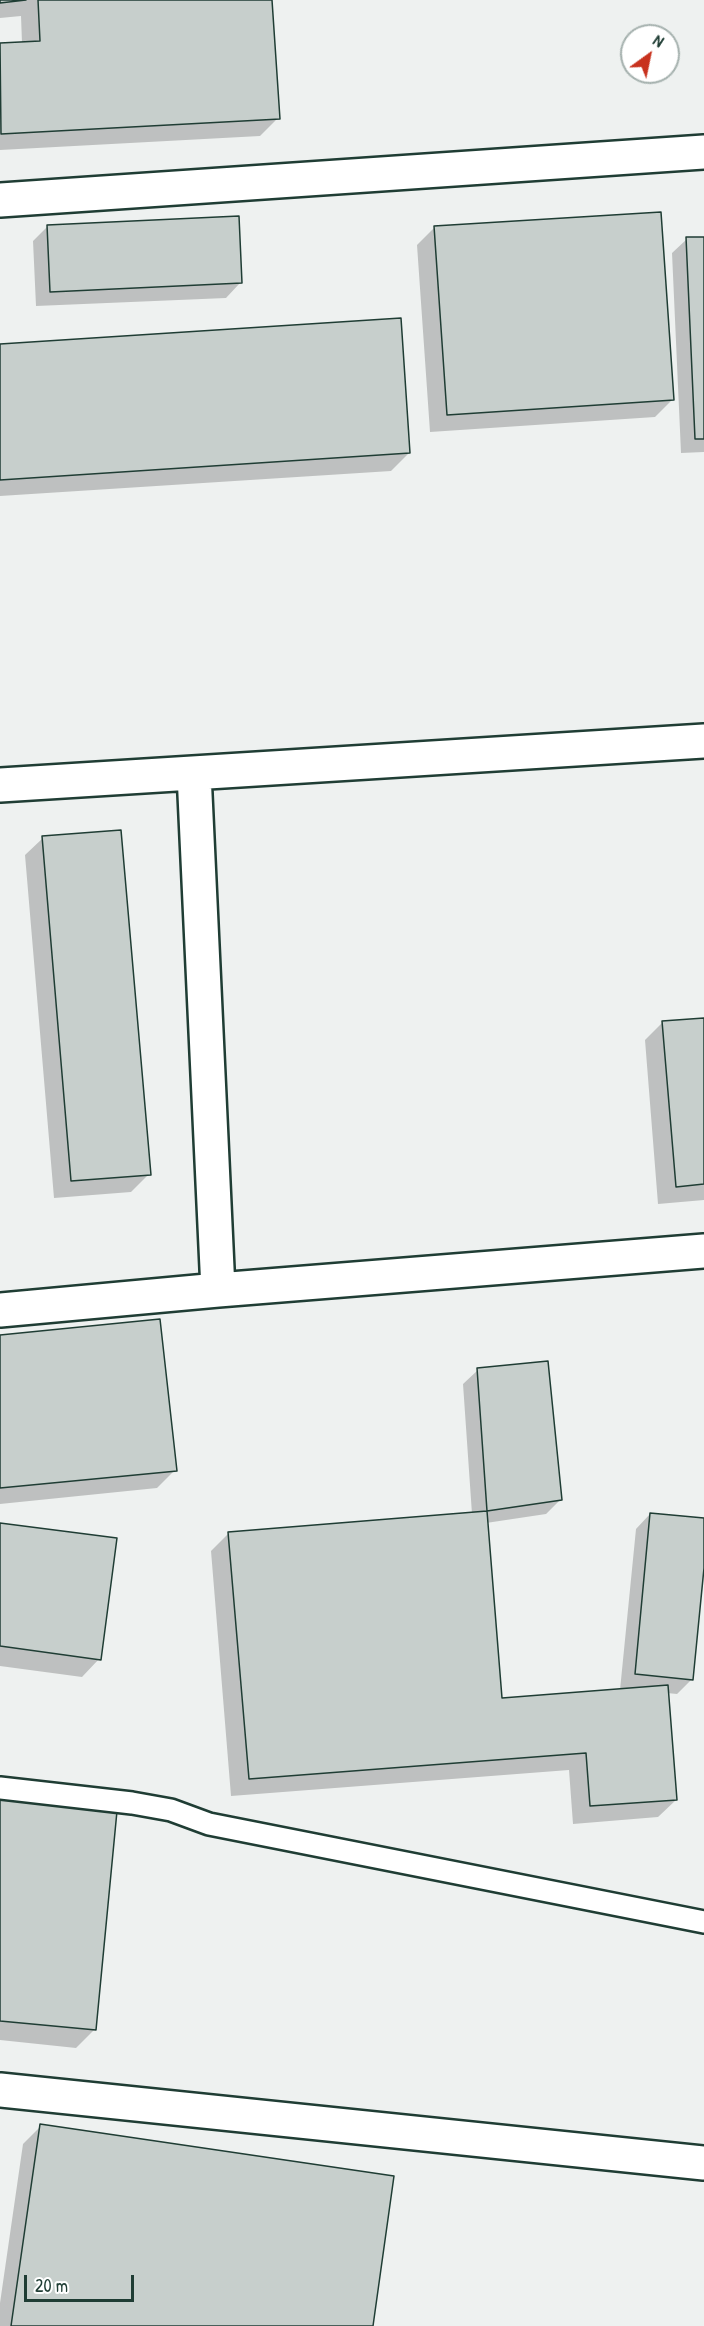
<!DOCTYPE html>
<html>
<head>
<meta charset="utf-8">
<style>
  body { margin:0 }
  #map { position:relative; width:704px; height:2326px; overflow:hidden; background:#fff; font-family:"Patrick Hand",sans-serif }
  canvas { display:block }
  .north { position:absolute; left:620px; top:24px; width:60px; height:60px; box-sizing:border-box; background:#fff; border:2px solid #a5b1ae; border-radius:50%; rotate:33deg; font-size:16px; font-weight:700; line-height:24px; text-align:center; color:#1f3d34 }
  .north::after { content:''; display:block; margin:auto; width:21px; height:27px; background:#c8321e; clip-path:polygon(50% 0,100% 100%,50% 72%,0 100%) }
  .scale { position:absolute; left:24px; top:2275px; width:110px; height:27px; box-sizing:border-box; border:3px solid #1f3d34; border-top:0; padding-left:8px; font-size:18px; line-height:21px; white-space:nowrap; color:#1f3d34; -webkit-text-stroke:4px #fff; paint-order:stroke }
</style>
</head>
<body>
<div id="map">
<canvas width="704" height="2326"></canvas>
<div class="north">N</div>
<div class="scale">20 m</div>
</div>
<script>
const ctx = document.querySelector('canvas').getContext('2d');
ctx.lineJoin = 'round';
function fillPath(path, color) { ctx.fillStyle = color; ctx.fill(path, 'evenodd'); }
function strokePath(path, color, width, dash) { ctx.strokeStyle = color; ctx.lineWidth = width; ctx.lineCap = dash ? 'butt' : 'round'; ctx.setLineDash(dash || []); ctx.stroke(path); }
const built = new Path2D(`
  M0,0H704V2326H0ZM632,36H668V72H632Z`);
const shadow = new Path2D(`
  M0,0H270L278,118L260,136L0,150V44L22,43L21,16L0,18Z
  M47,227L240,283L226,298L36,306L33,241Z
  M434,228L672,400L655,417L430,432L417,245Z
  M704,238V452L681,453L672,253L687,239Z
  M0,345L409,453L391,471L0,496Z
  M43,838L149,1174L131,1192L54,1198L25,855Z
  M704,1019V1200L658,1204L645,1040L662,1023Z
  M0,1336L175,1470L157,1488L0,1504Z
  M478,1370L561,1499L546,1514L486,1523L501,1700L620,1690L636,1529L650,1514L704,1520V1552L692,1679L677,1694L667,1693L676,1800L658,1817L573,1824L569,1770L231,1796L211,1551L229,1533L472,1514L463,1384Z
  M0,1524L99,1659L82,1677L0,1666Z
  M0,1800L94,2030L76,2048L0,2040Z
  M41,2126L371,2326H0V2303L23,2144Z`);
const building = new Path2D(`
  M0,0H26L0,3Z
  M38,0H272L280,119L1,134L0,43L40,41Z
  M661,212L674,400L447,415L434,226Z
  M239,216L242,283L50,292L47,225Z
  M686,237H704V439H695Z
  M401,318L410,453L0,480V344Z
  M121,830L151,1175L71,1181L42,836Z
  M704,1018V1184L676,1187L662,1021Z
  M160,1319L177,1471L0,1488V1335Z
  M548,1361L562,1500L487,1511L477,1368Z
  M487,1511L502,1698L668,1685L677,1800L590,1806L586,1753L249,1779L228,1532Z
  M650,1513L704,1518V1568L693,1680L635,1674Z
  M0,1523L117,1538L101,1660L0,1646Z
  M0,1799L117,1811L96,2030L0,2021Z
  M40,2124L394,2176L373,2326H11Z`);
const lane = new Path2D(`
  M0,1788L132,1803L171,1810L209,1824L704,1922`);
const street = new Path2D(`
  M0,200L704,152
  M194,773L218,1290
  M0,785L704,741
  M0,1310L218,1290L704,1251
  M0,2090L704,2163`);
fillPath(built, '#eef1f0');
fillPath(shadow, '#0003');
fillPath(building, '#c7cfcc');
strokePath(building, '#1f3d34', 1.5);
strokePath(lane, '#1f3d34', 26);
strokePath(street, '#1f3d34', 38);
strokePath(lane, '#fff', 21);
strokePath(street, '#fff', 33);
</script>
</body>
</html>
